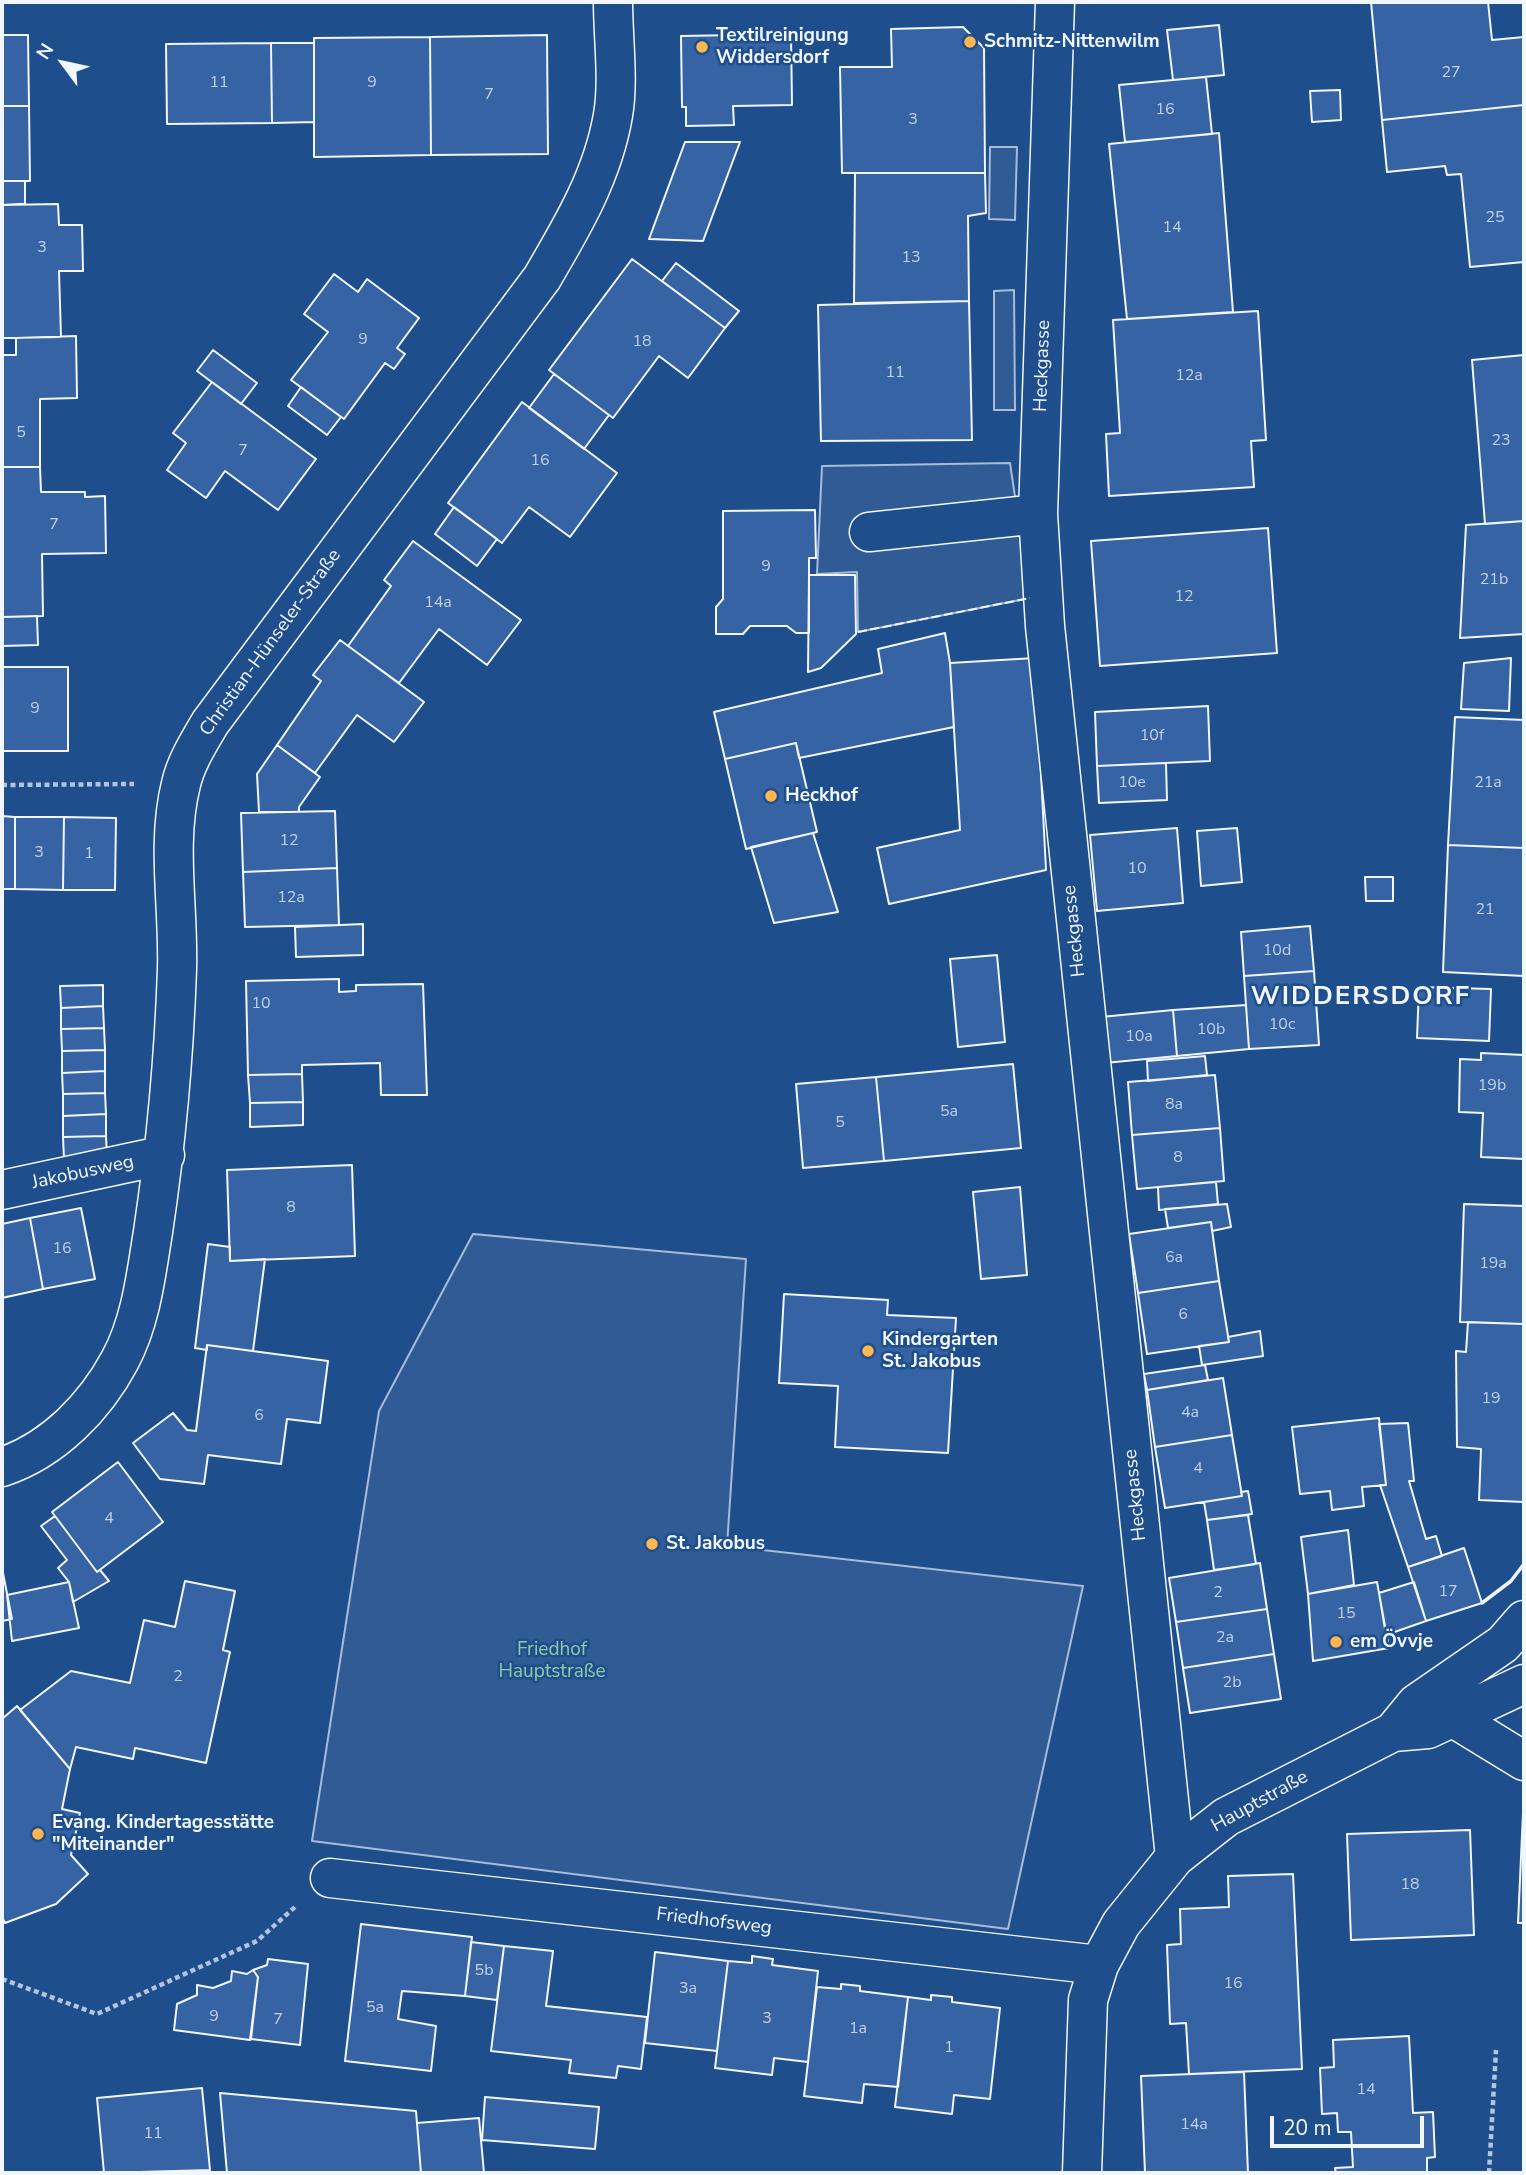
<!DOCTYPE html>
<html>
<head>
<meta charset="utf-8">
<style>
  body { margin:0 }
  #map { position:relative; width:1526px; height:2175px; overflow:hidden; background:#1f4e8c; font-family:"Nunito Sans",sans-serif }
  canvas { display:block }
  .frame { position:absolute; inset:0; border:4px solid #f2f6ff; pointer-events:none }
  .north { position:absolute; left:28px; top:28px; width:70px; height:70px; -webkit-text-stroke:5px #1f4e8c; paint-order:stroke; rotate:303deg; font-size:19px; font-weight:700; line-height:28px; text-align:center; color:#f2f6ff }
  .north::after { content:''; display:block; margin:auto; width:24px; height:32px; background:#f2f6ff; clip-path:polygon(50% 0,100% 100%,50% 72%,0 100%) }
  .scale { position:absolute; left:1270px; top:2116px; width:154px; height:32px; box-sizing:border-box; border:4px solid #f2f6ff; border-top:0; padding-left:9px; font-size:21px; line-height:24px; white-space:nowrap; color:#f2f6ff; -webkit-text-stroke:5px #1f4e8c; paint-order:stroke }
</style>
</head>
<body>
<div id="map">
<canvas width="1526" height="2175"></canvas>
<div class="frame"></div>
<div class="north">N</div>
<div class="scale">20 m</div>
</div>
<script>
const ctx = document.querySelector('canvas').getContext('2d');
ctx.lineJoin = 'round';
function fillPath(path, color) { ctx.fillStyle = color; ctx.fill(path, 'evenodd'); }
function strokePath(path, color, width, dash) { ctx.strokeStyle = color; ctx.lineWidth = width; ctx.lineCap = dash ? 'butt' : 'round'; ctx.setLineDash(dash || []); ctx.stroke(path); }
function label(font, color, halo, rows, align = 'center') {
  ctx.font = font + ' "Nunito Sans",sans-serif'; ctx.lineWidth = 5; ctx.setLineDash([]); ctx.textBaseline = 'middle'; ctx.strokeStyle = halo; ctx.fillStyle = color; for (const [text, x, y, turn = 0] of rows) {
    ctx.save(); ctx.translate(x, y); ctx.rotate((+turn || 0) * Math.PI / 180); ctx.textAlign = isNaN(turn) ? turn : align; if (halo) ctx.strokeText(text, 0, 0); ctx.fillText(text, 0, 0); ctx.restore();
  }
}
const built = new Path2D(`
  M990,147H1017L1015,220L989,219Z
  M1014,290L1015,410H994V291Z
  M1010,463L1030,598L858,632L857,572L817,574L822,466Z
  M473,1234L746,1259L727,1546L1083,1586L1008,1929L312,1841L379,1411Z`);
const building = new Path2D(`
  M1371,2H1488L1492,40L1524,37V105L1382,120Z
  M1219,25L1224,75L1173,80L1167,30Z
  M963,27L984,48L985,173H842L840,67H892L891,29Z
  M791,34L792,105L733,106L734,125L686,126V107H682L681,36Z
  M2,35H28L29,106H2Z
  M547,35L548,154L431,155L430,37Z
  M430,37L431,155L314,157V38Z
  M271,43H314V122L272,123Z
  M271,43L272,123L167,124L166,44Z
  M1206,77L1212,134L1125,142L1119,85Z
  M1340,90L1341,120L1312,122L1310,91Z
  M1524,105V262L1470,267L1461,174L1447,175L1445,166L1387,172L1382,120Z
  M2,106H29L30,181H2Z
  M1219,133L1233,312L1127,319L1109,144Z
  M685,142H740L703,241L649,239Z
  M855,173H985L986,213L968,216L969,301L854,303Z
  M2,181H25V204L2,205Z
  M58,204L59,225H82L83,271H59L61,337L2,338V205Z
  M632,259L725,328L688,378L659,356L613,418L549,370Z
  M676,263L739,311L725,328L662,281Z
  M334,274L358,292L367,279L419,318L397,348L405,354L394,369L385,363L344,419L291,380L328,332L304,314Z
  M969,301L972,440L821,441L818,305Z
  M1258,311L1266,440L1251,441L1254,487L1109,496L1106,434L1120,433L1113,320Z
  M76,336L77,398L40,399V467H2V355H16V338Z
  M213,350L257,383L241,404L197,371Z
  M1524,355V521L1485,524L1472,360Z
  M554,374L609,415L584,449L529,408Z
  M212,382L316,459L278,510L225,471L206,498L167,470L186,443L173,433Z
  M301,387L341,417L327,435L288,406Z
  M522,402L617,473L570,537L529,507L502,543L448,503Z
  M2,467H40L41,492H85V497L105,496L106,553L42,554L43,616L2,617Z
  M454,507L497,539L477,566L435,534Z
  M815,510L816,558H809V633H796L787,626H750L743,634H716V607L723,599V511Z
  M1524,521V634L1460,638L1466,525Z
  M1268,528L1277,653L1100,666L1091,541Z
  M413,541L521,620L487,665L439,629L399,683L348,646L391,586L384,580Z
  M809,575H855L856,634L821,668L808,672Z
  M37,616L38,645L2,646V617Z
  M945,633L950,663L954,727L799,758L796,743L725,759L714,712L882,673L878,649Z
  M340,640L424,702L394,742L357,715L315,773L277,745L321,681L313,675Z
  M1035,658L1046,870L889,904L877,848L960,830L950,663Z
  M1511,658L1509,711L1461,709L1464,663Z
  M2,667H68V751H2Z
  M1208,706L1210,761L1097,766L1095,712Z
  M1455,717L1524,720V848L1448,845Z
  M796,743L817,832L746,849L725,759Z
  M277,745L320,777L299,807V812H259L257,774Z
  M1166,763L1167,800L1099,803L1097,766Z
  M335,811L337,868L243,872L241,813Z
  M2,816L15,817V889H2Z
  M15,817H64L63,890L15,889Z
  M64,817L116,818L115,890H63Z
  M1177,828L1183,903L1097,911L1090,835Z
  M1237,828L1242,882L1201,886L1197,831Z
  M813,833L838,912L774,923L751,847Z
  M1448,845L1524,848V976L1443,972Z
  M337,868L339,925L245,927L243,872Z
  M1365,877H1393V901H1366Z
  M363,924V955L296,957L295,927Z
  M1310,926L1314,971L1244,976L1241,932Z
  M997,955L1005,1042L958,1047L950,959Z
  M1314,971L1319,1045L1249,1049L1244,976Z
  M339,979V992L356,991V985L423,984L427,1095H381L380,1063L302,1065V1074L248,1075L246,981Z
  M103,985V1006L61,1008L60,986Z
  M1419,987L1491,989L1489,1041L1417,1038Z
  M1246,1005L1249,1049L1177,1056L1173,1010Z
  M103,1006L104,1028L61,1029V1008Z
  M1173,1010L1177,1056L1105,1063L1101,1017Z
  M104,1028L105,1050L62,1051L61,1029Z
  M105,1050V1071L62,1073V1051Z
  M1481,1053L1524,1055V1159L1481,1157L1483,1113L1459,1112L1460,1059L1481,1060Z
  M1205,1056L1207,1075L1148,1081L1147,1061Z
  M1013,1064L1021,1148L884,1161L876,1077Z
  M105,1071V1093L63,1094L62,1073Z
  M302,1074L303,1102L250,1103L248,1075Z
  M1215,1075L1220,1128L1132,1135L1128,1082Z
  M876,1077L884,1161L803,1168L796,1084Z
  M105,1093L106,1114L63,1116V1094Z
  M303,1102V1125L250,1127V1103Z
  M106,1114V1136L63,1137V1116Z
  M1220,1128L1224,1181L1137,1189L1132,1135Z
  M106,1136L107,1158L64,1159L63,1137Z
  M352,1165L355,1256L230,1261L227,1170Z
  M1216,1182L1218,1204L1159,1210L1158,1187Z
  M1020,1187L1027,1275L981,1279L973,1192Z
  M1227,1204L1231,1227L1212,1231L1211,1222L1168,1228L1165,1209Z
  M1464,1204L1524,1206V1324L1460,1322Z
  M81,1208L95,1279L43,1289L30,1218Z
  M30,1218L43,1289L2,1298V1224Z
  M1211,1222L1219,1281L1138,1293L1129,1234Z
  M208,1244L230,1247V1261L265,1259L253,1351L207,1345V1350L195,1348Z
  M1219,1281L1229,1342L1147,1354L1138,1293Z
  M784,1294L888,1300L887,1315L956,1318L948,1453L835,1447L838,1386L779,1383Z
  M1468,1322L1524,1324V1502L1479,1500L1481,1449L1457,1447L1456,1351L1466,1352Z
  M1260,1331L1263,1356L1202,1365L1199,1346L1229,1342L1228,1337Z
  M207,1345L328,1361L320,1423L287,1419L281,1464L208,1455L204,1484L160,1479L133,1443L173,1413L187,1430L196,1431Z
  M1205,1365L1208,1380L1147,1390L1144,1374Z
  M1223,1378L1232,1435L1155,1447L1147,1390Z
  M1379,1418L1386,1485L1362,1487L1364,1506L1332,1510L1330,1491L1300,1494L1292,1427Z
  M1408,1423L1414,1481H1409L1426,1539L1436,1536L1442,1556L1408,1567L1380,1485H1386L1379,1424Z
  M1232,1435L1242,1496L1165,1508L1155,1447Z
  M118,1462L163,1522L97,1572L52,1512Z
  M1248,1491L1252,1514L1207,1520L1204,1502L1242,1496L1241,1492Z
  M1248,1515L1256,1564L1214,1570L1207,1520Z
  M55,1516L97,1572L100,1570L109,1581L73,1602L69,1582L58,1568L67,1560L41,1526Z
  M1348,1530L1354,1585L1308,1594L1301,1537Z
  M1464,1548L1482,1603L1426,1621L1408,1567Z
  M1260,1563L1267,1609L1176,1622L1169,1578Z
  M2,1568L12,1619L2,1621Z
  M185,1581L235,1591L223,1650L230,1652L206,1763L135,1748L133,1759L76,1747L70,1769L20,1710L71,1671L130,1683L144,1620L175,1627Z
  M69,1582L79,1628L12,1641L7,1595Z
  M1377,1582L1389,1648L1313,1661L1308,1594Z
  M1414,1582L1426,1621L1386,1635L1379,1593Z
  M1267,1609L1274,1654L1183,1668L1176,1622Z
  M1274,1654L1281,1699L1190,1713L1183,1668Z
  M17,1706L70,1769L62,1809L80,1813L71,1855L88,1874L56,1904L5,1923L2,1917V1719Z
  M1524,1791V1923H1518Z
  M1470,1830L1474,1935L1351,1940L1347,1834Z
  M1293,1874L1302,2069L1189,2074L1186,2023L1170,2024L1167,1945L1181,1944L1180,1909L1229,1907L1228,1876Z
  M361,1924L472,1937L465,1996L402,1991L398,2019L436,2026L431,2071L345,2061Z
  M471,1942L504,1946L497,2000L465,1996Z
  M504,1946L553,1951L546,2006L647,2017L641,2069L618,2066L616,2078L569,2073L571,2060L491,2051Z
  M655,1952L728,1961L717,2051L645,2043Z
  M752,1956L773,1959L772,1965L818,1971L808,2062L774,2058L772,2075L715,2068L728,1961L752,1963Z
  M268,1959L308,1964L300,2045L251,2039L258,1977L253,1970L267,1965Z
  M253,1970L258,1977L250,2040L174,2030L177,2004L197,1995V1985L213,1988L231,1981L232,1971L247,1974Z
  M841,1984L860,1986V1991L908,1997L898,2087L864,2084L862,2103L804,2096L817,1987L841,1989Z
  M931,1995L952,1997V2002L1000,2008L990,2099L954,2095L952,2114L895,2107L908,1997L931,2000Z
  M1409,2036L1413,2113L1433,2112L1435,2157L1427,2158V2173H1336L1335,2168L1353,2167L1351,2132H1338L1337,2113L1322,2114L1320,2068L1334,2067L1333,2040Z
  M1244,2072L1248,2173H1145L1141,2076Z
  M202,2088L210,2170L104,2173L97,2098Z
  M220,2093L416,2111L421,2173H227Z
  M485,2097L599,2107L595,2149L482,2140Z
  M479,2118L484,2173H421L417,2123Z`);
const path = new Path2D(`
  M2,785L134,784
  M2,1979L97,2014L257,1941L295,1907
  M1489,2173L1496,2050`);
const minor = new Path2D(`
  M1055,2L1038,514L1045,626L1175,1857
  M869,532L1038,514
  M2,1190L165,1155
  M2,1467C53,1450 95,1407 120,1360C141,1321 146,1275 153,1232C166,1145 174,1057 177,969C179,909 166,843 181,784C186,762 199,742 210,723L542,278C572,227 603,175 613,115C619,82 613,37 613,2
  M1452,1717L1524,1761
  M1393,1732L1416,1704L1503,1644L1524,1620
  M330,1878L1099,1965
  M1082,2173L1088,2000L1099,1965L1121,1924L1175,1857L1226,1817L1393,1732L1428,1729L1524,1684`);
const fence = new Path2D(`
  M858,632L1030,598`);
const wall = new Path2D(`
  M1482,1603L1511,1581L1524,1564`);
const markers = [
  [970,42,7,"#ffb74d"],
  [702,47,7,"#ffb74d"],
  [771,796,7,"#ffb74d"],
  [868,1351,7,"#ffb74d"],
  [652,1544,7,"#ffb74d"],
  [1336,1642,7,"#ffb74d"],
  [38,1834,7,"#ffb74d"]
];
const numberNames = [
  ["27",1451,73],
  ["11",219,83],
  ["9",372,83],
  ["7",489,95],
  ["16",1165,110],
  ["3",913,120],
  ["25",1495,218],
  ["14",1172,228],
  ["3",42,248],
  ["13",911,258],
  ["9",363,340],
  ["18",642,342],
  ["11",895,373],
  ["12a",1189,376],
  ["5",21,433],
  ["23",1501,441],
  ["7",243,451],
  ["16",540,461],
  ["7",54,525],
  ["9",766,567],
  ["21b",1494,580],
  ["12",1184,597],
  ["14a",438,603],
  ["9",35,709],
  ["10f",1152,736],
  ["10e",1132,783],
  ["21a",1488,783],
  ["12",289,841],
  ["3",39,853],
  ["1",89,854],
  ["10",1137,869],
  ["12a",291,898],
  ["21",1485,910],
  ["10d",1277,951],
  ["10",261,1004],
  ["10c",1282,1025],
  ["10b",1211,1030],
  ["10a",1139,1037],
  ["19b",1492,1086],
  ["8a",1174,1105],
  ["5a",949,1112],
  ["5",840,1123],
  ["8",1178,1158],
  ["8",291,1208],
  ["16",62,1249],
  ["6a",1174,1258],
  ["19a",1493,1264],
  ["6",1183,1315],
  ["19",1491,1399],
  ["4a",1190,1413],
  ["6",259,1416],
  ["4",1198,1469],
  ["4",109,1519],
  ["17",1448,1592],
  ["2",1218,1593],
  ["15",1346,1614],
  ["2a",1225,1638],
  ["2",178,1677],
  ["2b",1232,1683],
  ["18",1410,1885],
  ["5b",484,1971],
  ["16",1233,1984],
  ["3a",688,1989],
  ["5a",375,2008],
  ["9",214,2017],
  ["3",767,2019],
  ["7",278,2020],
  ["1a",858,2029],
  ["1",949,2048],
  ["14",1366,2090],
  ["14a",1194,2125],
  ["11",153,2134]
];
const poiNames = [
  ["Textilreinigung",716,36],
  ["Widdersdorf",716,58],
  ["Schmitz-Nittenwilm",984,42],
  ["Heckhof",785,796],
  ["Kindergarten",882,1340],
  ["St. Jakobus",882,1362],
  ["St. Jakobus",666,1544],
  ["em Övvje",1350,1642],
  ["Evang. Kindertagesstätte",52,1823],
  ["\"Miteinander\"",52,1845]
];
const streetNames = [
  ["Heckgasse",1043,366,-88],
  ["Christian-Hünseler-Straße",271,643,-54],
  ["Heckgasse",1075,931,-96],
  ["Jakobusweg",83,1173,-12],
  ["Heckgasse",1136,1495,-96],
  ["Hauptstraße",1260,1802,-29],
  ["Friedhofsweg",714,1922,7]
];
const parkNames = [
  ["Friedhof",552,1650],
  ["Hauptstraße",552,1672]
];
const districtNames = [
  ["WIDDERSDORF",1361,998]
];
fillPath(built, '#305b95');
strokePath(built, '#a8bbd7', 2);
fillPath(building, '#3563a3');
strokePath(building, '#f2f6ff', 2);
strokePath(minor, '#f2f6ff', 41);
strokePath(path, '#b3c4dc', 4.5, [5, 3.5]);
strokePath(minor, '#1f4e8c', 38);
strokePath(fence, '#f2f6ff', 2, [9, 3.5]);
strokePath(wall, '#f2f6ff', 3.5);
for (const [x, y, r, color] of markers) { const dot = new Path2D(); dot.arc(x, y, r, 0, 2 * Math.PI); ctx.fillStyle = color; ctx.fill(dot); strokePath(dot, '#1f4e8c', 2.5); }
label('16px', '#c3d1e8', null, numberNames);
label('bold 19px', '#f2f6ff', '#1f4e8c', poiNames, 'left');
label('19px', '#f2f6ff', '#1f4e8c', streetNames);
label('19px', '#97c8a6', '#1f4e8c', parkNames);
ctx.letterSpacing = '2px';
label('bold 26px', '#f2f6ff', '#1f4e8c', districtNames);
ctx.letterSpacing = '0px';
</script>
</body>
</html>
